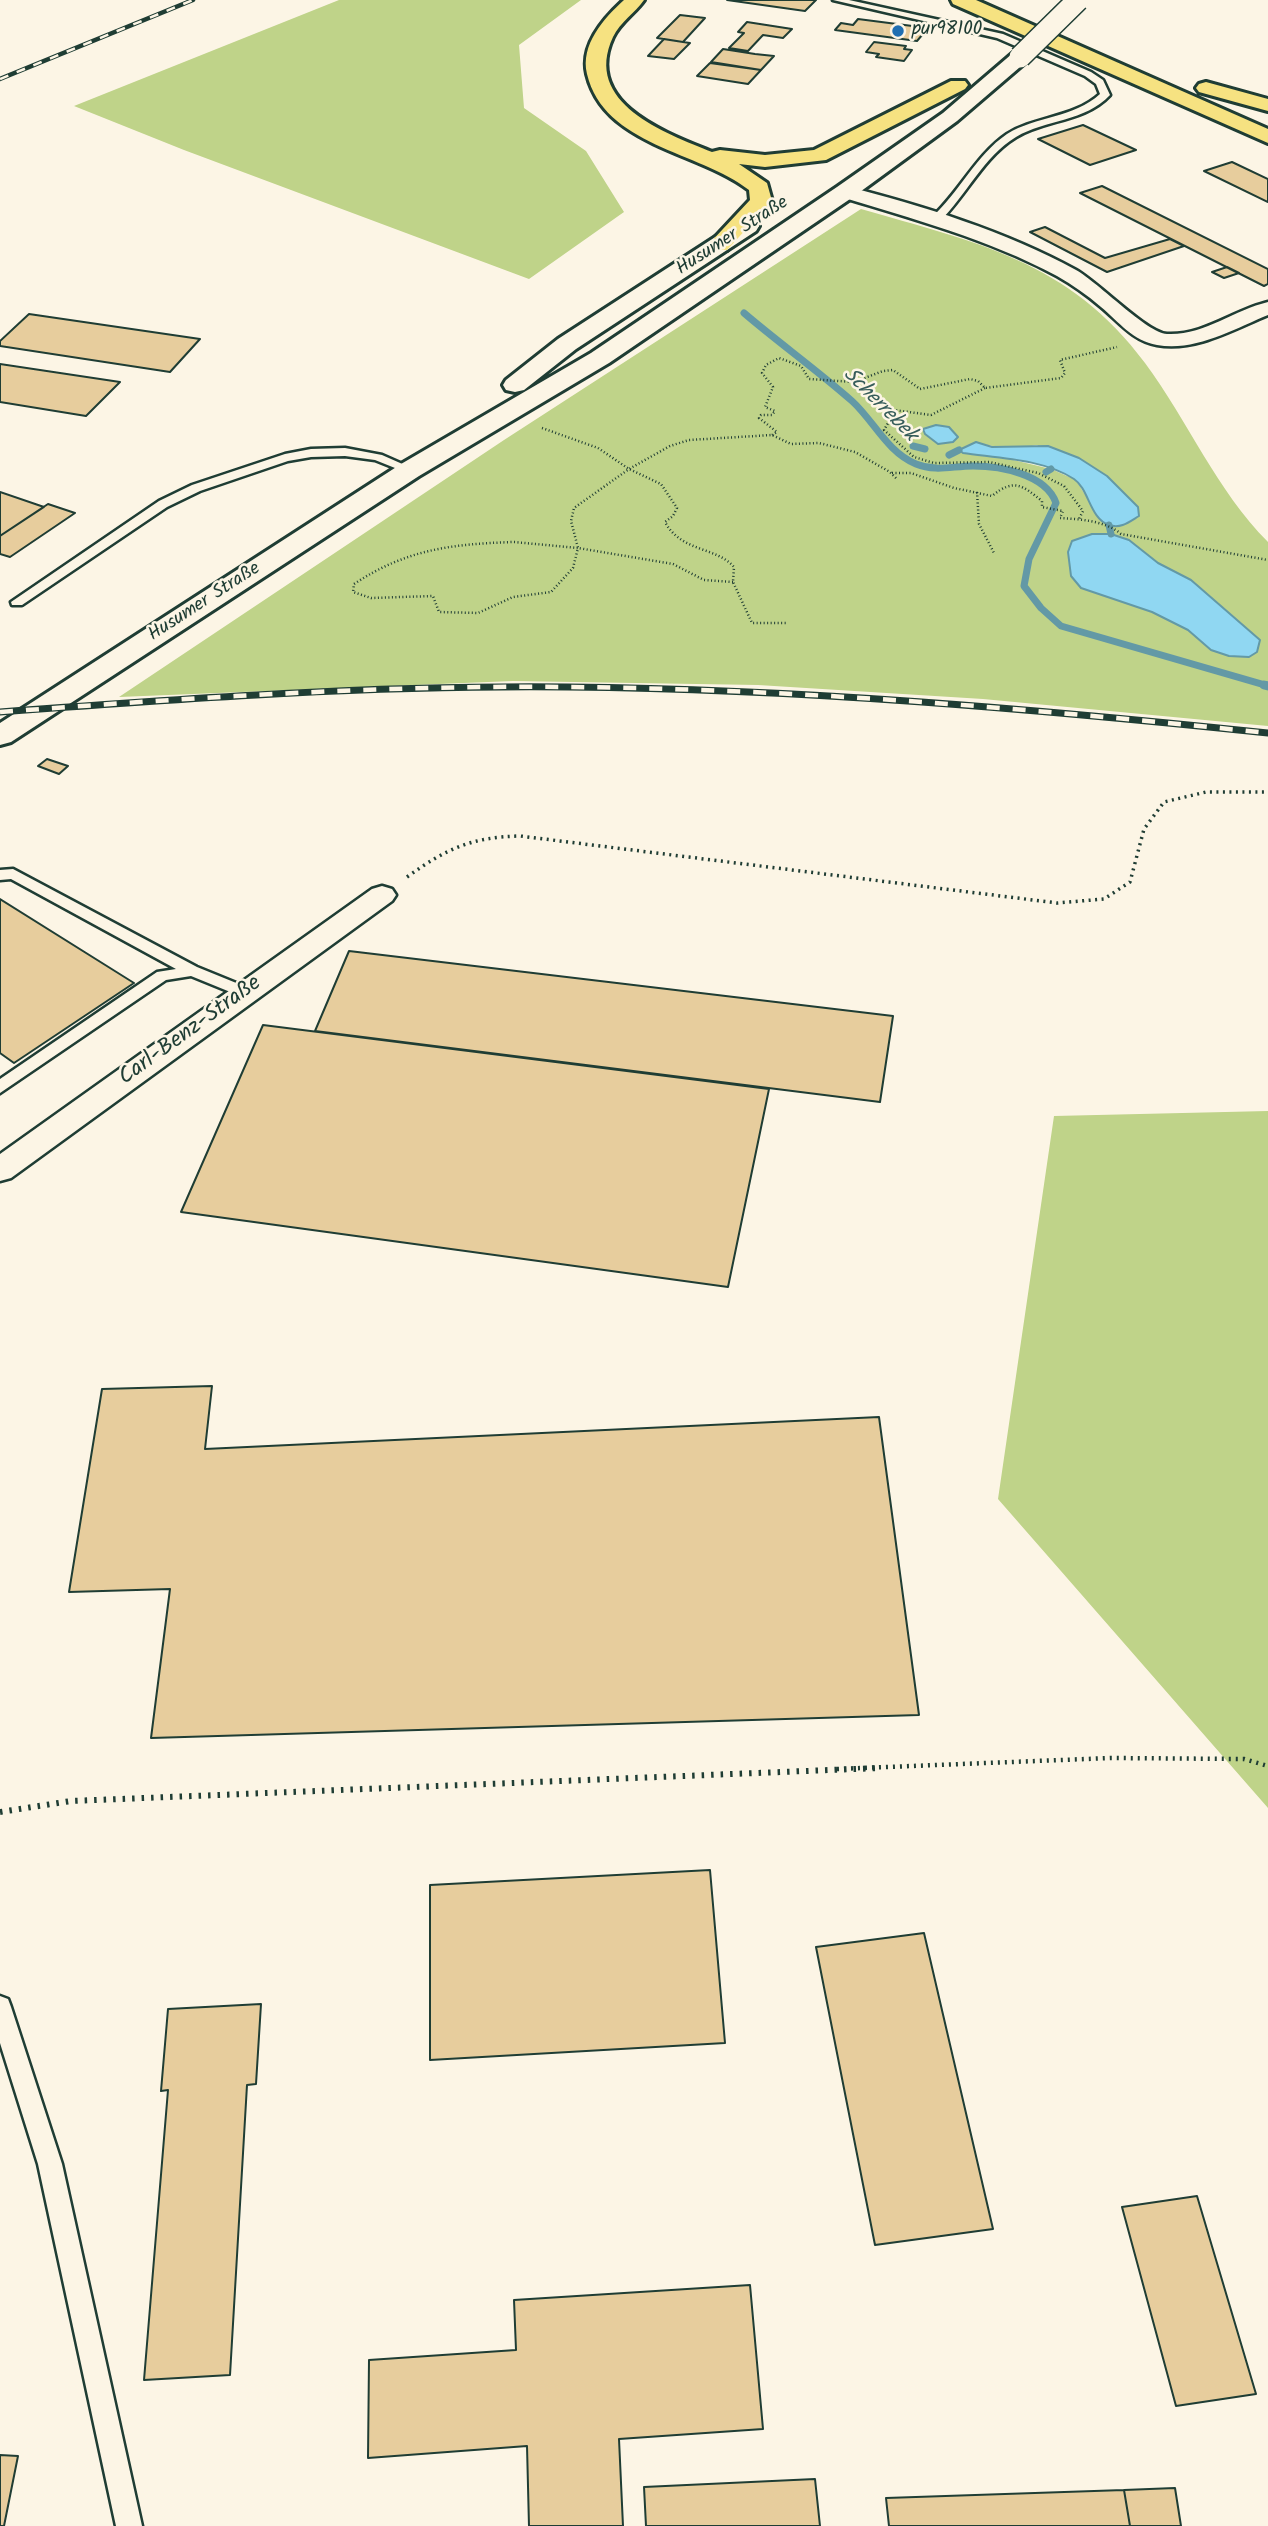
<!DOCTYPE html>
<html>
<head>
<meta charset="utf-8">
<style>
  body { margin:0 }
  canvas { display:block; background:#fcf5e5 }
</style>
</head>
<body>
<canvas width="1268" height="2526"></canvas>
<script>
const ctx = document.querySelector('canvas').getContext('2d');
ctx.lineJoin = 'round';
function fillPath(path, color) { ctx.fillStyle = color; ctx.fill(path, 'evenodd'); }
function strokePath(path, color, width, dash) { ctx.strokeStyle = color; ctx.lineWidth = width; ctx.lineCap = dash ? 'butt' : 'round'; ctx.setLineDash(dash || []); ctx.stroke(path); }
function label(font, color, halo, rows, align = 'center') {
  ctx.font = font + ' Kalam,sans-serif'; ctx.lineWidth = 5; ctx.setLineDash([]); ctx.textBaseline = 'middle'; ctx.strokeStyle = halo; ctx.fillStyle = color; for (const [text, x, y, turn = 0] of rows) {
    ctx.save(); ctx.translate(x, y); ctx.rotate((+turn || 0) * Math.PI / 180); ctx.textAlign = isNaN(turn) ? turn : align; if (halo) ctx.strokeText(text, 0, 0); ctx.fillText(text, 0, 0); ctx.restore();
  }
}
const green = new Path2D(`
  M339,0H581L519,45L524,108L586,151L624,212L529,279L184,150L74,106Z
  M861,209C975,242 1070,261 1145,363C1188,421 1217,491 1268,542V726L983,699L758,685L513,681L119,697L504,440ZM976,442C997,449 1016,449 1037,445L1139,516L1100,519L1076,480L1051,469L1009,459ZM1092,534H1111L1129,540L1158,563L1191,580L1260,640L1211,650L1188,630L1152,612L1072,541Z
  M1268,1111V1808L998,1499L1054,1116Z`);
const water = new Path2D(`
  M936,425L949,427L958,437L953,442L938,444L925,434L923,429Z
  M976,442L992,447L1048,446L1079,458L1107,476L1138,507L1139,516C1129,522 1121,529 1109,525C1090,519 1089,489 1074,479C1043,459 998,458 963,453L959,450Z
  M1092,534H1111L1129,540L1158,563L1191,580L1260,640L1257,652L1249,657L1229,656L1211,650L1188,630L1152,612L1081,588L1071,576L1068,552L1072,541Z`);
const streamFar1 = new Path2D(`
  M744,313C779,343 817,370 852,401C874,421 887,452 916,464C936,472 952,466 973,466C1000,466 1046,474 1056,503L1029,559L1024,586L1041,608L1061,626L1268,686
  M913,446L925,449
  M949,455L959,450
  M1046,472L1051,469
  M1109,525L1111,534`);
const stream = new Path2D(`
  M1264,685L1268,686`);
const building = new Path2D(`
  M727,0H816L805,11Z
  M680,15L705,18L683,42L657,38Z
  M858,19L928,28L917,41L835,30L841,23L853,25Z
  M747,22L792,29L783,38L763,35L748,51L729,48L744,33L738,32Z
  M664,39L683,42L690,43L674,59L648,56Z
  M874,42L906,46L904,49L912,50L904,61L876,57L879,54L866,52Z
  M723,49L755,54L774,56L761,70L711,62Z
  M710,63L761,70L748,84L697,76Z
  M1083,125L1136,150L1090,165L1038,139Z
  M1232,162L1268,179V202L1204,171Z
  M1102,186L1268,269V284L1264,286L1080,193Z
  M1045,227L1105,258L1170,239L1184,246L1107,272L1030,232Z
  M1227,267L1239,273L1224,278L1212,272Z
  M29,314L200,339L170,372L0,346V341Z
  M0,364L120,382L86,416L0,402Z
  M0,492L44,507L0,536Z
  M48,504L75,513L10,557L0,554V536Z
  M47,759L68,766L59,774L38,766Z
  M0,899L134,983L14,1063L0,1053Z
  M349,951L893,1016L880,1102L315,1031Z
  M263,1025L769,1089L728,1287L181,1212Z
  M212,1386L205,1449L879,1417L919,1715L151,1738L170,1589L69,1592L102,1389Z
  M710,1870L725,2043L430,2060V1885Z
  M924,1933L993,2229L875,2245L816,1947Z
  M261,2004L256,2084L247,2085L230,2375L144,2380L168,2090L161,2091L168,2009Z
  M1197,2196L1256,2394L1176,2406L1122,2207Z
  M750,2285L763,2429L619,2439L623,2526H529L527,2446L368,2458L369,2360L516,2350L514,2300Z
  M0,2455L18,2456L4,2526H0Z
  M815,2479L820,2526H646L644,2487Z
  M1175,2488L1181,2526H1130L1124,2490Z
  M1124,2490L1130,2526H889L886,2498Z`);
const pathFar3 = new Path2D(`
  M985,388L931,415L894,410L889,413L891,418L884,430L914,457L934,463L989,462L1038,473L1064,486L1083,511L1079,519
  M542,428L598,448L629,469L661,484L677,508L673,516L665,522C681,552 717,547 734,567L733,582L752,623H788
  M772,435L777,432L759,418L761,415H772L775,411L765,407L773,387L762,373L766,365L779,358L801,366L809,379L854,382L883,371L893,370L920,389L970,379L978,381L985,388L1061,378L1065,373L1060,360L1117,347
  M892,473H911L954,488L992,496C1014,478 1022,485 1042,501V507L1063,511L1060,518C1080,519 1106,521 1121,534L1268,560
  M977,492L979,524L994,553
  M514,542L578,548L573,568L551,592L513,597L478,613L439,612L433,596L371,598L353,592L354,584C407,549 452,544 514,542Z
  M733,582L704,580L673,564L578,548L571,521L574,508L629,469L670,446L689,440L772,435L791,444L819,443L855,452L890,472L897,479`);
const pathFar2 = new Path2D(`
  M407,877C446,849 471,837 520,836L1057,903L1104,899L1130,882L1144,829L1164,802L1206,792H1268`);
const pathFar1 = new Path2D(`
  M837,1769L1111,1758L1244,1759L1268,1766`);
const path = new Path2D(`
  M0,1812L71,1801L879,1768`);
const service = new Path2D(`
  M833,0H849L1003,34L1091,72L1103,80L1110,95C1085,122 1046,119 1016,137C983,157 966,196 939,222H931V218C959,193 976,155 1007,134C1036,116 1074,118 1100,94L1096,84L1085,76L997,38Z
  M345,448L382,455L416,470L410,474L375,460L345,456L311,457L288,461L200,491L167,507L22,605H12L11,602L159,501L192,485L285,454L311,449Z
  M13,869L197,967L251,989L253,993L245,998L191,976L166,980L0,1093V1079L157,972L176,969L11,879L0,880V870Z
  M0,1996L8,1999L11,2007L62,2164L142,2526H116L38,2164L0,2043Z`);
const minor = new Path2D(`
  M845,186C923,206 1005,231 1076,270C1099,283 1147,333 1167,334C1203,336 1234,310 1268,302V315C1234,329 1195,352 1157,345C1133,341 1119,322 1101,307C1087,295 1073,285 1057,276C988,239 913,219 838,196L836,192L838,188Z
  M382,886L392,889L396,895L392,901L11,1178L0,1181V1154L372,889Z`);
const secondary = new Path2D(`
  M1020,51L1030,57L1027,61L957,121L853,197L609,363L419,476L11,742L0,745V723L401,464L591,353L837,187L943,113L1013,53Z
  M748,219L756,221L759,226L756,231L576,349L524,390L515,392L506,390L503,385L506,380L558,339L740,221Z`);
const trunk = new Path2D(`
  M624,0H644C635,13 620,22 613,37C582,103 665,133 712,152L720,150L765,155L814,150L951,81H965L968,85L965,89L826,160L765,167L739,164L767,183L772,201L727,250H711L708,245L750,200L749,190C699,151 604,146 587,74C580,45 604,18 624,0Z
  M951,0H976L1268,129V143L953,4Z
  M1206,82L1268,99V111L1199,92L1196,88L1199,84Z`);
const railFar1 = new Path2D(`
  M0,79L193,0`);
const rail = new Path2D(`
  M0,712C189,698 378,685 568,687C802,689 1035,709 1268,733`);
const secondaryBridge = new Path2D(`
  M1020,57L1078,0`);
const markers = [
  [898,31,7,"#1f6fb2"]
];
const farPoinames = [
  ["pur98100",912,31]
];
const farStreetnames = [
  ["Husumer Straße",733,237,-33],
  ["Husumer Straße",205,603,-33]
];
const farWaternames = [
  ["Scherrebek",879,406,45]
];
const streetNames = [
  ["Carl-Benz-Straße",191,1032,-36]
];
fillPath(green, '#bfd389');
fillPath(water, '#90d7f2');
strokePath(water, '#6399a6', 2);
strokePath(streamFar1, '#6399a6', 7);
strokePath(stream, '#6399a6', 9);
fillPath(building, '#e7cd9d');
strokePath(building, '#1f3d34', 2);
strokePath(service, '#1f3d34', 5);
strokePath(minor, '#1f3d34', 5);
strokePath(secondary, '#1f3d34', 6);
strokePath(trunk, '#1f3d34', 6);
strokePath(pathFar3, '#1f3d34', 2.5, [1, 2.5]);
strokePath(pathFar2, '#1f3d34', 3.5, [2, 4.5]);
strokePath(pathFar1, '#1f3d34', 4.5, [2, 5]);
strokePath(path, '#1f3d34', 6, [2.5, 7]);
fillPath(service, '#fcf5e5');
fillPath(minor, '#fcf5e5');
fillPath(secondary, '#fcf5e5');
fillPath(trunk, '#f6e281');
strokePath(railFar1, '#1f3d34', 4.5);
strokePath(rail, '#1f3d34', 7);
strokePath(railFar1, '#fcf5e5', 2.5, [9]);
strokePath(rail, '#fcf5e5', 4.5, [13]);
strokePath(secondaryBridge, '#1f3d34', 24, []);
strokePath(secondaryBridge, '#fcf5e5', 21);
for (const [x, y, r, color] of markers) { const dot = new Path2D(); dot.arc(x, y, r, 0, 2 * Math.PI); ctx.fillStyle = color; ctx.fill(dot); strokePath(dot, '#fcf5e5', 2.5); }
label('19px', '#1f3d34', '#fcf5e5', farPoinames, 'left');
label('19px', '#1f3d34', '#fcf5e5', farStreetnames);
label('italic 21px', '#365c5a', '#fcf5e5', farWaternames);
label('23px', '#1f3d34', '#fcf5e5', streetNames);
</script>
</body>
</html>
